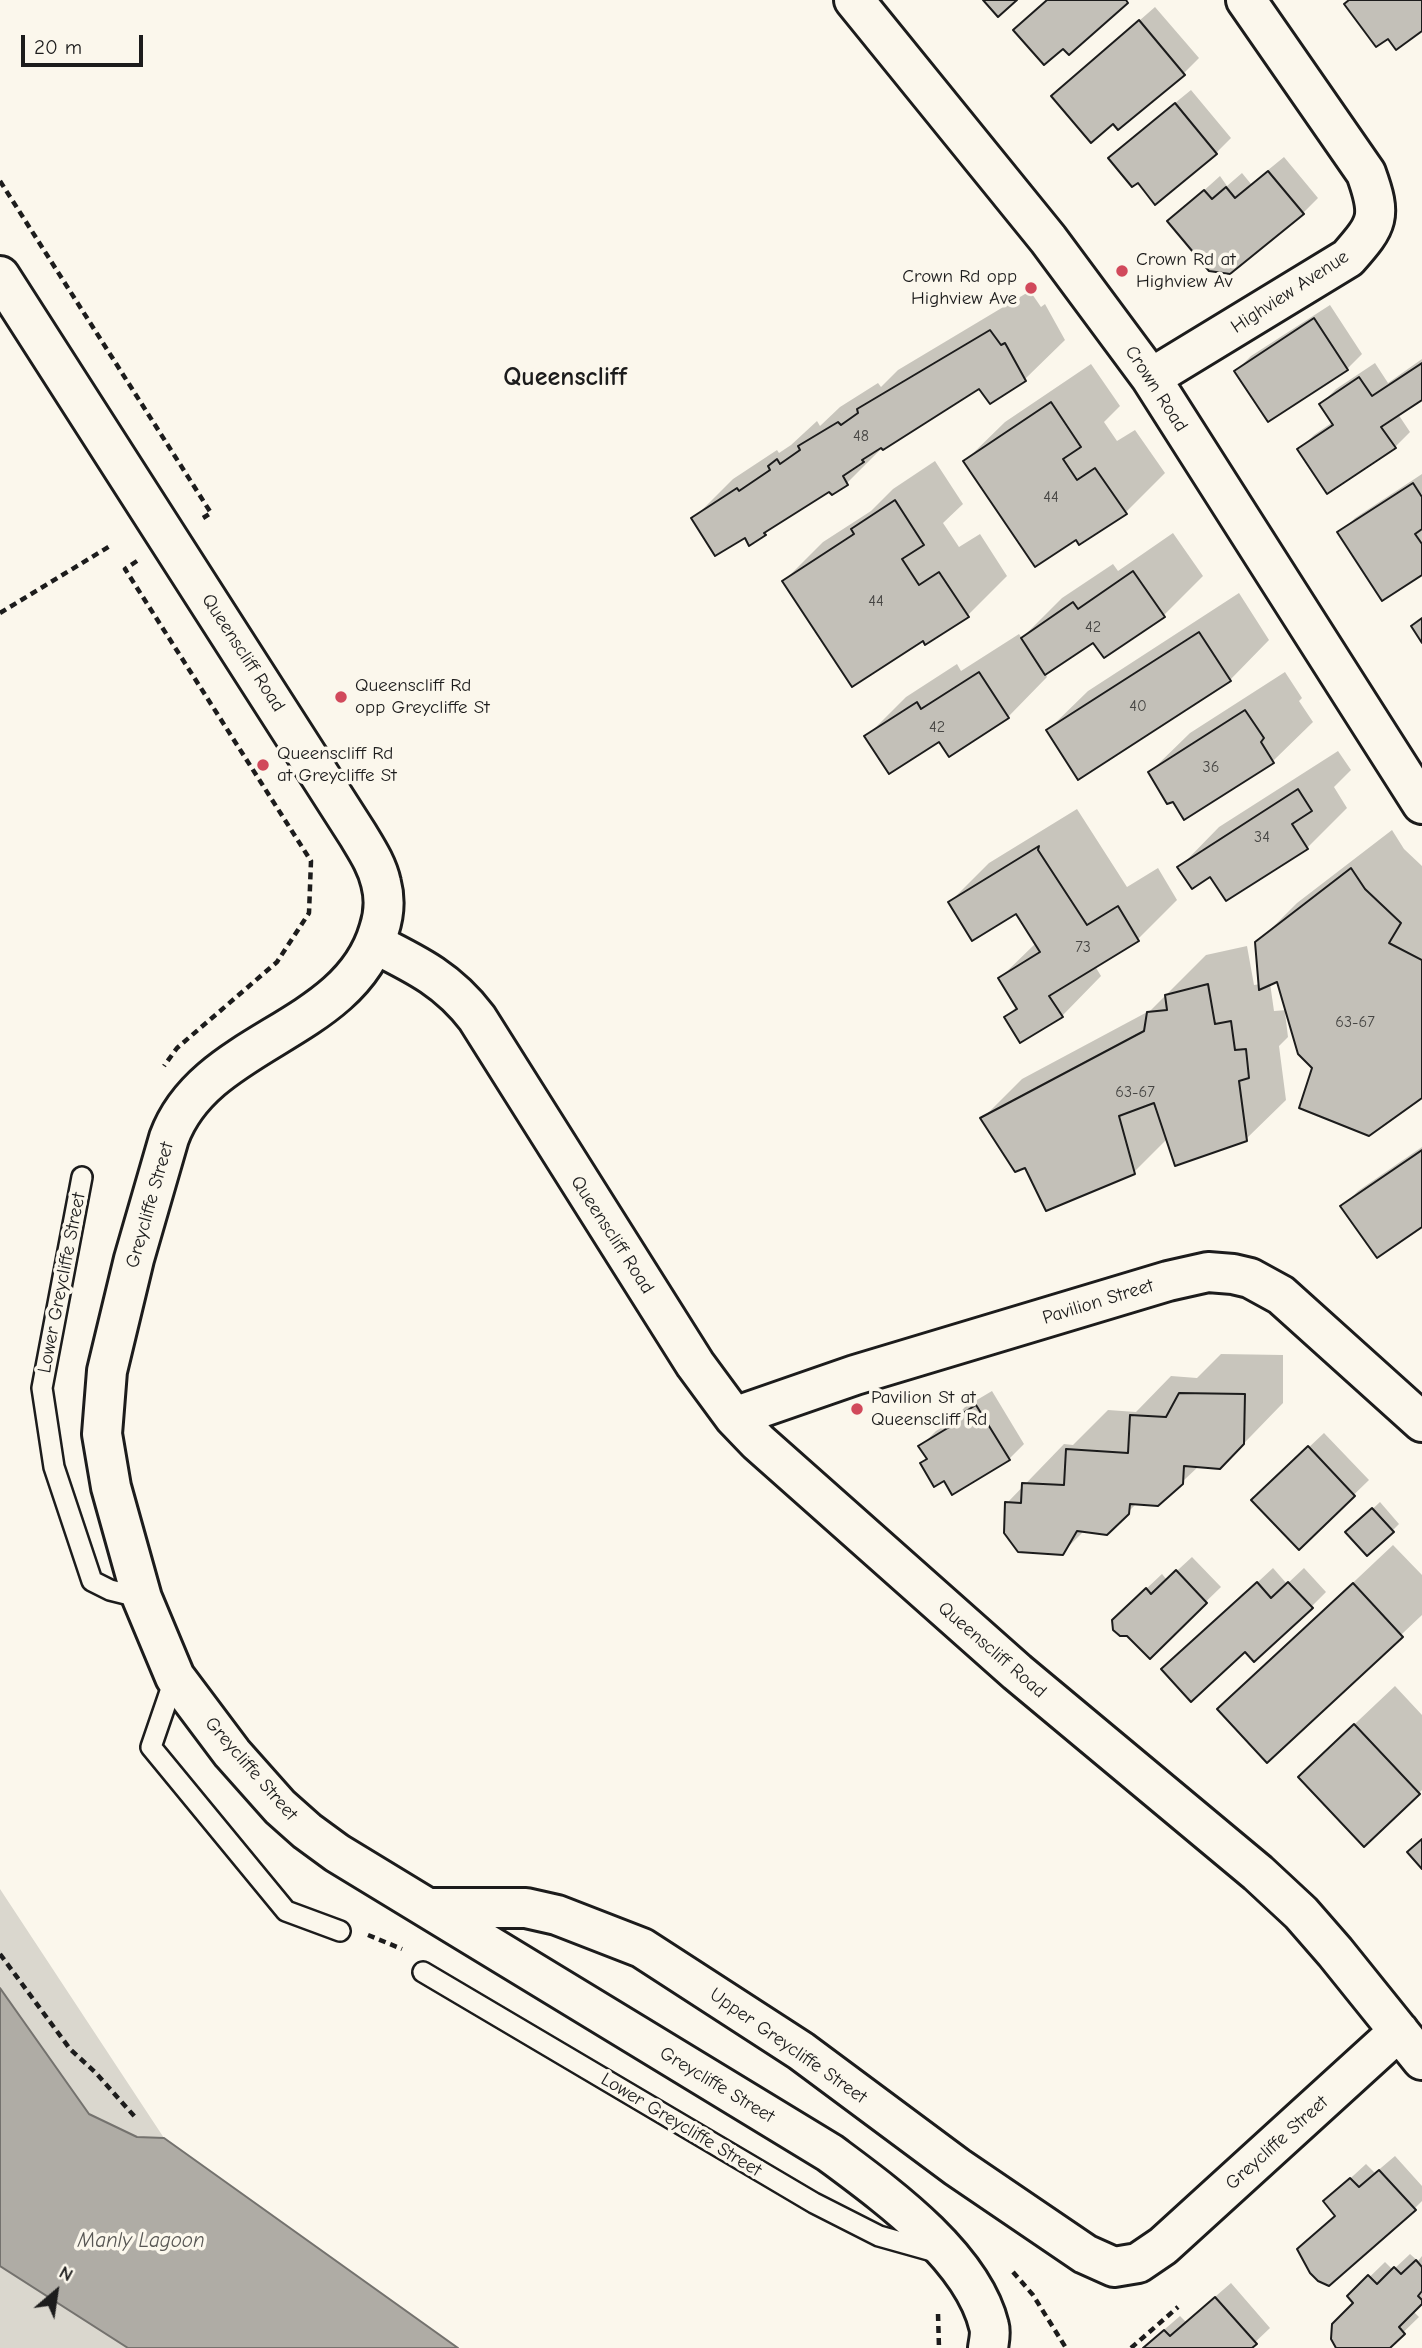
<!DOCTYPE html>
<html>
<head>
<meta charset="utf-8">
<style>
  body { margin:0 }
  #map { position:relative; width:1422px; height:2348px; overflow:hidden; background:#fbf7ec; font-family:"Comic Neue",sans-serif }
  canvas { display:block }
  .north { position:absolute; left:21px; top:2257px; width:70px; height:70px; -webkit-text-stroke:5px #fbf7ec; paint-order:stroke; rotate:29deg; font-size:19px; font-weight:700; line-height:28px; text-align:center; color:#1c1c1c }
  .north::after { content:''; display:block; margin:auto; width:24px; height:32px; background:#1c1c1c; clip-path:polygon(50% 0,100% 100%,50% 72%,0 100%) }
  .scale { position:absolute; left:21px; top:35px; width:122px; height:32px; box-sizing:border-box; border:4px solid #1c1c1c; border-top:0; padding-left:9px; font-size:21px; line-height:24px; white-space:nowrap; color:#1c1c1c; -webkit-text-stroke:5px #fbf7ec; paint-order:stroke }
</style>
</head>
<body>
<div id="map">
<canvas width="1422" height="2348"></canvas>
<div class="north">N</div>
<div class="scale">20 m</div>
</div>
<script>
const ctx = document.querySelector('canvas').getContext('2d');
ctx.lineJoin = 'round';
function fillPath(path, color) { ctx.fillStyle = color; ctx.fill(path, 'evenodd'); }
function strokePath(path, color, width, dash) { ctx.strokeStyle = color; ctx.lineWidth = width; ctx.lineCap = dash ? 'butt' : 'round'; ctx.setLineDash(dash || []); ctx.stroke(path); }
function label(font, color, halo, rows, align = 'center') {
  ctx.font = font + ' "Comic Neue",sans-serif'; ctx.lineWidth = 7; ctx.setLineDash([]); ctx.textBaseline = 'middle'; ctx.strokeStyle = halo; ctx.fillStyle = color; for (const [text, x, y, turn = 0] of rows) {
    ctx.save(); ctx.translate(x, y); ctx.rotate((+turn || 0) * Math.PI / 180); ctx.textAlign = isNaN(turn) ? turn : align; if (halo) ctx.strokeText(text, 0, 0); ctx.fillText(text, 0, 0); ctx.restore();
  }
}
const green = new Path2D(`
  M0,1889L164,2138L137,2137L89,2114L0,1988Z
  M0,2266L128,2348H0Z`);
const water = new Path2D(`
  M0,1988L89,2114L137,2137L164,2138L458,2348H128L0,2266Z`);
const shadow = new Path2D(`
  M1155,7L1199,58L1184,73L1119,128L1113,121L1053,96Z
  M1191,90L1231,138L1216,153L1111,158L1126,143Z
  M1284,157L1318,198L1303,213L1170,221L1220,176L1227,186L1242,173L1251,184Z
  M1030,291L1041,307L1045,304L1065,340L1025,379L980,387L883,447L847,483L829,490L775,524L765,534L750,543L745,536L694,518L733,479L777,450L779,453L791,445L817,421L820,426L840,407L878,383L881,387L898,370Z
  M1330,305L1362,354L1347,369L1269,420L1236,371L1251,356Z
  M1422,359V398L1398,414L1410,432L1395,447L1299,450L1314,435L1333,422L1321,404L1336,389L1375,363L1388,383Z
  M1091,364L1120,406L1104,422L1117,441L1135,430L1165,473L1125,513L1076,538L965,461L1005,422Z
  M935,461L963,504L943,523L959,547L980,534L1007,576L968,615L784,581L823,542L871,511L893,489Z
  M1422,474V573L1340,533L1355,518Z
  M1173,533L1203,576L1163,616L1093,640L1045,673L1047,677L1008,717L939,740L866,737L906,697L957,664L961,671L1019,634L1022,638L1062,598L1113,564L1118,571Z
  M1239,593L1269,640L1230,680L1048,730L1088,691Z
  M1285,672L1302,698L1299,701L1313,722L1273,761L1184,817L1174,800L1150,772L1190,733Z
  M1338,751L1351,770L1334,787L1347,808L1307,848L1211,875L1180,867L1219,827Z
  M1077,809L1127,887L1158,868L1177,900L1138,939L1095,966L1101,976L1062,1016L1006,1017L1017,1006L1000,978L1036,943L1017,912L950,902L989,863Z
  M1392,830L1404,849L1422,866V1096L1287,1011L1285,1012L1288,1037L1279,1046L1286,1100L1246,1139L1168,1138L1134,1172L1026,1166L983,1118L1022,1079L1151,1010L1206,955L1247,946L1254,985L1261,984L1257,943L1297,903ZM1278,980L1287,1010L1274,1011L1270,983Z
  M1422,1147V1225L1343,1206L1358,1191Z
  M1221,1354L1283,1355V1403L1220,1468L1199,1466L1182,1482L1137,1503L1107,1533L1085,1530L1062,1553L1007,1503L1064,1444L1073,1445L1108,1410L1136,1412L1171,1376L1197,1378Z
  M992,1391L1024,1444L1009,1459L953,1492L945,1478L922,1464L928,1458L921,1446L936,1431L951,1422L965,1407Z
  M1324,1433L1369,1480L1299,1548L1269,1485Z
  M1380,1502L1399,1524L1392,1531L1348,1532Z
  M1393,1545L1422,1575V1615L1268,1761L1219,1709Z
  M1192,1557L1221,1587L1150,1656L1129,1605L1162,1574L1167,1580Z
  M1273,1568L1287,1584L1304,1568L1326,1592L1311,1607L1245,1650L1179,1655Z
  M1395,1686L1422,1715V1790L1364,1845L1340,1738Z
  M1395,2156L1422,2186V2201L1414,2209L1337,2215L1341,2187L1366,2164L1375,2173Z
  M1410,2254L1418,2261L1422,2256V2302L1413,2311L1419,2317L1387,2348H1338L1356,2303L1350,2296L1385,2262L1393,2270Z
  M1231,2283L1270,2328L1249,2348H1143L1180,2316L1186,2322Z`);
const building = new Path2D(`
  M983,0H1017L998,17Z
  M1047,0H1126L1128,3L1069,55L1063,49L1044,65L1013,30Z
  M1349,0H1422V31L1396,50L1388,39L1376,47L1344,4Z
  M1139,20L1185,75L1118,130L1113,124L1091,143L1051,96Z
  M1175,103L1217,154L1155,205L1138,183L1132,187L1108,158Z
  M1268,171L1304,214L1230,274L1209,271L1167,221L1204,190L1212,199L1226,187L1235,198Z
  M1314,318L1348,370L1268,422L1234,371Z
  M990,330L1001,345L1005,343L1026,381L990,404L979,389L883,450L881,448L862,460L864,462L843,476L848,485L832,495L829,492L764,533L766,535L749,546L745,538L715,556L691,518L737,488L739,491L770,470L768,466L777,459L780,464L800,450L798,446L838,422L841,425L858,413L857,409Z
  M1422,363V400L1381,427L1396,448L1327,494L1297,449L1333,425L1319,404L1359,377L1372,396Z
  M1051,402L1081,447L1063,459L1077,480L1095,468L1127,514L1079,545L1076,540L1035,567L963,461Z
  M1413,483L1422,497V529L1415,534L1422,544V575L1382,601L1337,532Z
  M895,500L924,545L902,559L919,585L939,572L969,617L925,645L923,641L852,687L782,581L854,534L851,529Z
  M1133,571L1165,617L1104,658L1093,643L1045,675L1021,638L1073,602L1078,609Z
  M1422,618V643L1411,626Z
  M1199,632L1231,681L1078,780L1046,730Z
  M979,672L1009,718L949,757L939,742L889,774L864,736L917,702L921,709Z
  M1245,710L1264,738L1261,742L1274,763L1184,820L1173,802L1167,804L1148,772Z
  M1298,789L1312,811L1292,824L1308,849L1226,901L1210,877L1192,889L1177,867Z
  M1039,846L1038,850L1087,925L1118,906L1139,941L1049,996L1063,1017L1020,1043L1004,1017L1017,1009L998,978L1040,952L1016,914L972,941L948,902Z
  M1351,868L1365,889L1401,923L1389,943L1422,960V1098L1369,1136L1299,1108L1312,1068L1298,1054L1277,982L1259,990L1255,942Z
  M1208,984L1215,1024L1231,1021L1235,1050L1246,1049L1249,1078L1239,1081L1247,1141L1175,1166L1154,1103L1119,1116L1135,1174L1046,1211L1025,1168L1015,1172L980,1118L1144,1031L1147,1012L1167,1010L1165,995Z
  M1422,1150V1227L1377,1258L1340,1206Z
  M1179,1393L1245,1394L1244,1444L1220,1469L1184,1466L1183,1484L1158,1506L1130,1504L1129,1514L1107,1535L1077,1531L1063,1555L1018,1552L1004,1533L1005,1502L1021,1503L1022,1483L1064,1485L1066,1449L1128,1453L1130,1415L1166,1417Z
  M976,1405L1010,1460L952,1495L944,1481L934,1487L920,1463L927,1459L918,1446L951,1426L948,1422Z
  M1308,1446L1355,1496L1299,1550L1251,1500Z
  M1372,1508L1394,1532L1367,1556L1345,1532Z
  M1176,1570L1207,1603L1150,1659L1127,1636H1120L1113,1630L1112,1620L1146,1588L1151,1594Z
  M1257,1582L1271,1598L1288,1582L1313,1608L1254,1662L1245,1652L1191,1702L1161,1669Z
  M1353,1583L1403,1637L1267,1763L1217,1709Z
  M1354,1724L1420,1794L1364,1847L1298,1777Z
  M1422,1839V1869L1407,1852Z
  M1379,2170L1416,2210L1329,2286L1318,2281L1310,2273L1297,2249L1335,2216L1323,2201L1350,2178L1359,2187Z
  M1416,2260L1422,2267V2291L1418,2296L1422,2300V2304L1399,2327L1405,2334L1390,2348H1336L1331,2339L1332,2324L1353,2303L1347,2296L1368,2275L1377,2284L1394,2267L1401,2274Z
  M1215,2297L1257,2344L1252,2348H1143L1164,2330L1170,2336Z`);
const path = new Path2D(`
  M0,181L211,513L203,518
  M137,561L125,569L311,861L309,913L277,962L177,1048L164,1066
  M0,613L110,546
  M368,1935L402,1949
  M0,1954L70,2049L96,2073L135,2117
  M1013,2272L1033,2295L1066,2348
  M938,2314L939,2348
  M1131,2348L1178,2307`);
const lane = new Path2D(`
  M82,1177L42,1388L54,1467L92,1581L110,1590L142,1598
  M175,1677L151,1747L286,1911L340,1931
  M423,1972L814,2203L879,2236L936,2252`);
const street = new Path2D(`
  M854,0L1048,239L1151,378L1422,804
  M1151,378L1348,258C1378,224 1382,217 1366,173L1246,0
  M375,944C417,965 448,980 477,1018L695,1364L734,1417L758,1442L1017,1672L1258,1873L1301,1913L1335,1952L1422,2060
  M734,1417L855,1375L1168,1281L1208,1272L1233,1274L1250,1278L1281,1295L1422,1422
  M430,1908H526L557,1915L642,1948L801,2051L957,2167L1085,2254L1114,2267L1138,2263L1163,2246L1399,2031`);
const secondary = new Path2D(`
  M0,276L358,835C367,850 377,865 381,883C385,898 384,915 379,930C349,1033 205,1039 169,1138L134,1259L107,1371L102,1434L111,1487L142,1598L175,1677L232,1753L280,1807L307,1831L337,1853L830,2153C885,2194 972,2256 989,2326C991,2333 989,2341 988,2348`);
const markers = [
  [1122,271,7,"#d1495b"],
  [1031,288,7,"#d1495b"],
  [341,697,7,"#d1495b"],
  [263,765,7,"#d1495b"],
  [857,1409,7,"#d1495b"]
];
const numberNames = [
  ["48",861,436],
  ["44",1051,497],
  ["44",876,601],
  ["42",1093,627],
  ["40",1138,706],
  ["42",937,727],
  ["36",1211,767],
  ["34",1262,837],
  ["73",1083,947],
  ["63-67",1355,1022],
  ["63-67",1135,1092]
];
const poiNames = [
  ["Crown Rd at",1136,260],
  ["Highview Av",1136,282],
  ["Crown Rd opp",1017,277,"right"],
  ["Highview Ave",1017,299,"right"],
  ["Queenscliff Rd",355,686],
  ["opp Greycliffe St",355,708],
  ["Queenscliff Rd",277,754],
  ["at Greycliffe St",277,776],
  ["Pavilion St at",871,1398],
  ["Queenscliff Rd",871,1420]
];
const streetNames = [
  ["Highview Avenue",1290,292,-33],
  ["Crown Road",1156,389,57],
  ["Queenscliff Road",243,653,57],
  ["Greycliffe Street",150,1205,-74],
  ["Queenscliff Road",612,1235,57],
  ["Lower Greycliffe Street",62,1283,-79],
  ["Pavilion Street",1098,1302,-17],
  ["Queenscliff Road",992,1650,41],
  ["Greycliffe Street",251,1769,49],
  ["Upper Greycliffe Street",788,2046,35],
  ["Greycliffe Street",717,2085,31],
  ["Lower Greycliffe Street",681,2125,31],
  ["Greycliffe Street",1277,2143,-42]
];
const waterNames = [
  ["Manly Lagoon",141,2241]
];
const districtNames = [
  ["Queenscliff",565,378]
];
fillPath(green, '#dad7ce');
fillPath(water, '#afaca5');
strokePath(water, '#74726e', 2);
fillPath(shadow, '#0003');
fillPath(building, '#c3c0b8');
strokePath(building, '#1c1c1c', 2);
strokePath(lane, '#1c1c1c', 24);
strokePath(street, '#1c1c1c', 44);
strokePath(secondary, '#1c1c1c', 44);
strokePath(path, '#1c1c1c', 4.5, [7, 5]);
strokePath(lane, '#fbf7ec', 19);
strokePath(street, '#fbf7ec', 38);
strokePath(secondary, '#fbf7ec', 38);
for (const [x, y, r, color] of markers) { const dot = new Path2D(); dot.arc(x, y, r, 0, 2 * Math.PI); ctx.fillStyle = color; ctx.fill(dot); strokePath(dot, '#fbf7ec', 2.5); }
label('16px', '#464543', null, numberNames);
label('19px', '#1c1c1c', '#fbf7ec', poiNames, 'left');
label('19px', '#1c1c1c', '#fbf7ec', streetNames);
label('italic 21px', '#575653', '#fbf7ec', waterNames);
label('bold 26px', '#1c1c1c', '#fbf7ec', districtNames);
</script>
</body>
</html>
